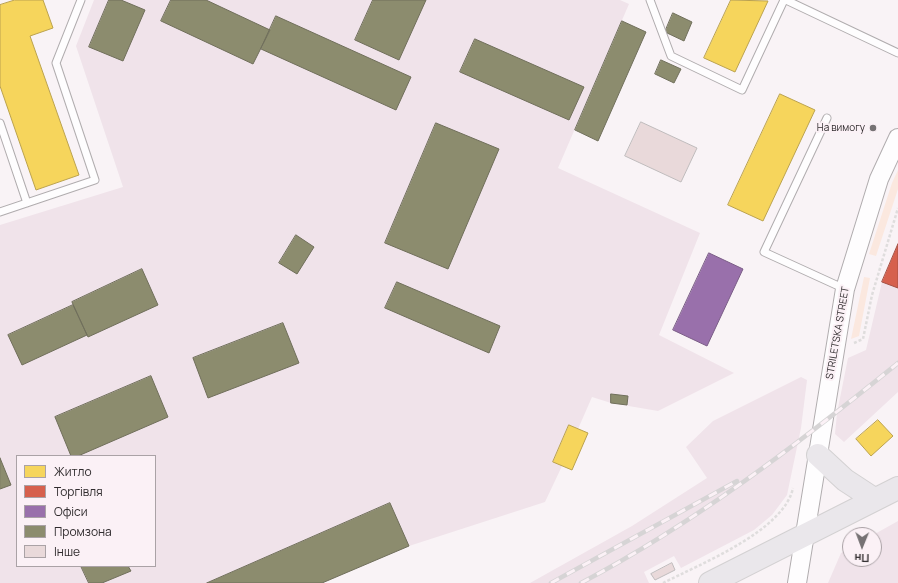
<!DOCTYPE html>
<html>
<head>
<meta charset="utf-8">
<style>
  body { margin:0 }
  #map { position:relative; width:898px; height:583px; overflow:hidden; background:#f9f3f6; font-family:Manrope,sans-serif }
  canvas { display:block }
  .legend { position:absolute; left:16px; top:455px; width:140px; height:112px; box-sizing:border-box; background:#fbf1f6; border:1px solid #aaa2a6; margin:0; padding:5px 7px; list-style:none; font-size:12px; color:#302c2e }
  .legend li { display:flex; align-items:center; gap:8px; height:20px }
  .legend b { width:20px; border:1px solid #aaa2a6 }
  .north { position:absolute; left:842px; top:527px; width:40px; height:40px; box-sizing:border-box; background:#fbf1f6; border:1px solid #aaa2a6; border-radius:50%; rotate:181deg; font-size:11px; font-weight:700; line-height:16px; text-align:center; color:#302c2e }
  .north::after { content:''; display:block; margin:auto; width:14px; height:18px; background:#767274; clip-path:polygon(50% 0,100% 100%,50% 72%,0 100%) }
</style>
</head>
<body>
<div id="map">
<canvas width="898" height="583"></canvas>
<ul class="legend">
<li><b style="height:11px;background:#f6d55c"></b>Житло</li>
<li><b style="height:11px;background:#d6604d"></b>Торгівля</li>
<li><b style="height:11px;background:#9970ab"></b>Офіси</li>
<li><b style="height:11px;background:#8c8c6e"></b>Промзона</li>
<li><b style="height:11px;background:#e9d9da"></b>Інше</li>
</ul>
<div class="north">Пн</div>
</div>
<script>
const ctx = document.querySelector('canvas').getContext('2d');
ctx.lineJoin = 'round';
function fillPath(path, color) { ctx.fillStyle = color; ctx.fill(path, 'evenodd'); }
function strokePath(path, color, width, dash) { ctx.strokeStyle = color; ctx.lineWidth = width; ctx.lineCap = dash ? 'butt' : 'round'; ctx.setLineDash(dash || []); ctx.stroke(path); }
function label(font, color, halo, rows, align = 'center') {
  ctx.font = font + ' Manrope,sans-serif'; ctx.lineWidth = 4; ctx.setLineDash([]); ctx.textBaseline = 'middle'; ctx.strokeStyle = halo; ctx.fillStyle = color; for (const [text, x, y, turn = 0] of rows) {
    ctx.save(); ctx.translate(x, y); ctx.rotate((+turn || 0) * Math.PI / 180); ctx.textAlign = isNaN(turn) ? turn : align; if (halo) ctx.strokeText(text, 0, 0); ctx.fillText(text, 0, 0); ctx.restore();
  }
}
const built = new Path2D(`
  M94,0H620L629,4L558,168L700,233L659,335L734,373L658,411L611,403L592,397L578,429L588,433L572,470L562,466L545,502L409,546L322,583H0V225L123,187L76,46ZM17,456H155V566H17Z
  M898,244V392L844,442L835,434L837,413L848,358L866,350L882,282Z
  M801,377L807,380L801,428L787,495L772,515L754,530L681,568L674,556L644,572L649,583H530L632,526L707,478L686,447L713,421Z
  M898,521V583H828L841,553L850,548V559H874L873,535Z`);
const green = new Path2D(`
  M898,170V189L876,256L869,254L892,183Z
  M864,277L870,278L859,336L851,339Z`);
const homes = new Path2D(`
  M15,0H43L53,28L30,36L79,175L36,190L0,86V5Z
  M731,0L768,1L735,72L704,58Z
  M780,94L815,110L763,221L728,205Z
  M878,420L893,436L871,456L856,439Z
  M569,425L588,433L572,470L553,462Z`);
const shops = new Path2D(`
  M898,244V288L882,282Z`);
const offices = new Path2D(`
  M709,253L743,269L707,346L673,330Z`);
const industry = new Path2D(`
  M109,0H121L145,10L123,61L89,47Z
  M171,0H206L270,30L253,64L161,21Z
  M373,0H426L399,60L355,40Z
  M673,13L692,22L684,41L665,32Z
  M276,16L411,77L396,110L261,49Z
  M622,21L646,32L598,141L575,130Z
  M475,39L584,87L569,120L460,72Z
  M661,60L681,69L674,83L655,74Z
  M436,123L499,149L448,269L385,243Z
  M296,235L314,247L297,274L279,263Z
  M142,269L158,305L88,337L72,302Z
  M397,282L500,326L489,353L385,308Z
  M73,305L87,335L22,365L8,335Z
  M283,323L299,363L208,398L193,358Z
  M151,376L168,417L78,456H71L55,417Z
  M611,394L628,396L627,405L611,403Z
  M0,458L11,485L0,489Z
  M390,503L409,546L322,583H207Z
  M81,566H128L131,571L102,583H89Z`);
const building = new Path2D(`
  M641,122L697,148L681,182L625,156Z
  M672,563L675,570L655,580L651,574Z`);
const path = new Path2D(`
  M854,343L863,339L872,295L898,208
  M663,583C700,564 784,531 793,488`);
const service = new Path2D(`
  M650,0L671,56L742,90L784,0
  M786,0L898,53
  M827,118L764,252L845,289
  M0,123L27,203
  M0,212L95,180L56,63L81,0`);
const tertiary = new Path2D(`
  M797,583L845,289L879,179L898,138`);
const primary = new Path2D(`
  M818,455L845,480L874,499
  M710,583L898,488`);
const rail = new Path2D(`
  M551,583L737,481
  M581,583C695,523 798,444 898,363`);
const markers = [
  [873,128,4,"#767274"]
];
const poiNames = [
  ["На вимогу",865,128]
];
const streetNames = [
  ["STRILETSKA STREET",838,333,-80]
];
fillPath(built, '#f0e3ea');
fillPath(green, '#fbe8df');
fillPath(homes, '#f6d55c');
strokePath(homes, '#bba24e', 1);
fillPath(shops, '#d6604d');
strokePath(shops, '#a45044', 1);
fillPath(offices, '#9970ab');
strokePath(offices, '#7a5c86', 1);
fillPath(industry, '#8c8c6e');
strokePath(industry, '#706f5b', 1);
fillPath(building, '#e9d9da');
strokePath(building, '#bfbbbc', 1);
strokePath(service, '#b0acae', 9);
strokePath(tertiary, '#b0acae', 20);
strokePath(primary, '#d3d1d2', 24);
strokePath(path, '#dfdddd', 2.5, [3, 2]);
strokePath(service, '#fefdfe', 7);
strokePath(tertiary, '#fefdfe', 18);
strokePath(primary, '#eae7eb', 22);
strokePath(rail, '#d6d4d5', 4.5);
strokePath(rail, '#fbf1f6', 3, [9]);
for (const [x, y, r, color] of markers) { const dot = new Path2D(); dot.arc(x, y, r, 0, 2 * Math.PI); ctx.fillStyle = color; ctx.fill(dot); strokePath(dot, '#fbf1f6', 1.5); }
label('10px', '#302c2e', '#fbf1f6', poiNames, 'right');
label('10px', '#302c2e', '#fbf1f6', streetNames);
</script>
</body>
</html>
